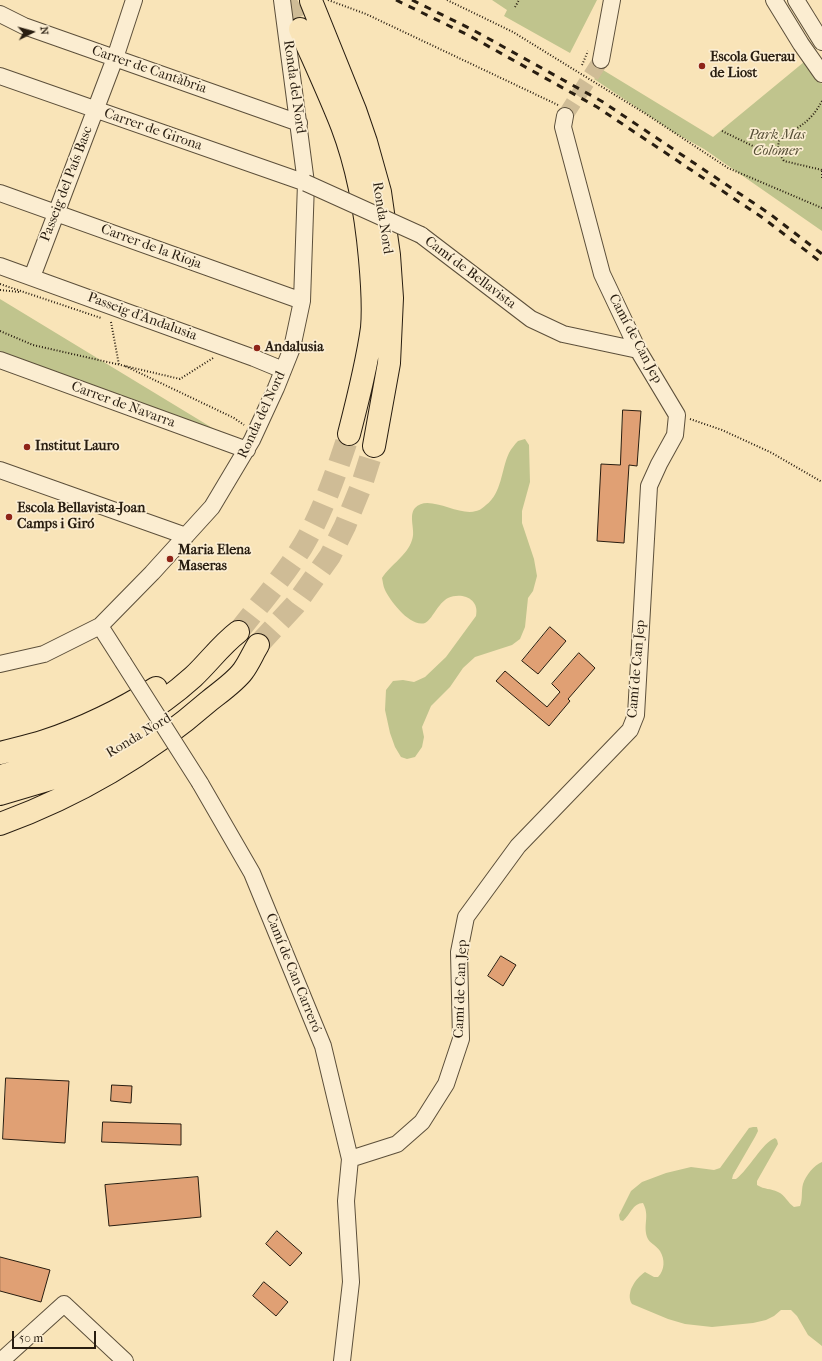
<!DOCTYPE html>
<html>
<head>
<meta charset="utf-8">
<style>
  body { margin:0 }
  #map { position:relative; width:822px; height:1361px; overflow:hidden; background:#f9e4b8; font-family:"IM FELL French Canon",serif }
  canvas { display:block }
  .north { position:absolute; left:12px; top:12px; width:40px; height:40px; -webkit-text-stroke:3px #fbedd1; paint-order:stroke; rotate:84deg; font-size:11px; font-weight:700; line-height:16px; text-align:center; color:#281d10 }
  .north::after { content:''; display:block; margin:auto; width:14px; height:18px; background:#281d10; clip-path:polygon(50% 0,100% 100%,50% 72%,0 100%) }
  .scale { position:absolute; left:12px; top:1331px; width:84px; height:18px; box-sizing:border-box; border:2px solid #281d10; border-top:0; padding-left:5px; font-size:12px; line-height:14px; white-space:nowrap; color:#281d10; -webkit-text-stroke:3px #fbedd1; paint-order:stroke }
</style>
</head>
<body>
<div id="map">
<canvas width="822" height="1361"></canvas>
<div class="north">N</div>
<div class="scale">50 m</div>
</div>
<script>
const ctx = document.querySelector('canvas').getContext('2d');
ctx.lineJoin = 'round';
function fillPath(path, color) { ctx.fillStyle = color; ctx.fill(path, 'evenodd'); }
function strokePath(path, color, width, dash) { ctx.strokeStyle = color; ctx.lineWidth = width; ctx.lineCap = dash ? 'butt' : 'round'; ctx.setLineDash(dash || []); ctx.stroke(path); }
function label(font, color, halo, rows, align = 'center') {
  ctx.font = font + ' "IM FELL French Canon",serif'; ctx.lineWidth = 3.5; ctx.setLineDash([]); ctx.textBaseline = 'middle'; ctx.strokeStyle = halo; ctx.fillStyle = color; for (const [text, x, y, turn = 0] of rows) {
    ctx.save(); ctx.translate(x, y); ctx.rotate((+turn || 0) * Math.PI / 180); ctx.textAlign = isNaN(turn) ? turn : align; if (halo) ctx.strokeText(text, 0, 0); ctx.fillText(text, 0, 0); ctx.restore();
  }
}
const green = new Path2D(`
  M492,0H597L570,53L504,16L507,10Z
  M804,62L822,84V231L704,149L675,133L594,79L603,70L713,137Z
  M0,299L247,449L0,352Z
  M525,439L529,445L530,482L522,511V523L534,559L537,576L533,591L528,598L525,627L520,639L512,645L475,657L463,668L450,687L431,706L422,727L424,737L422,747L415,757L407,759L401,757L395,747L390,733L385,710L386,690L393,681L403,680L414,682L425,677L446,657L476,616C480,598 461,592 448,598C438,603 432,620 425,623C411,628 390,601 385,590C383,586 383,582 382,578C391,564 407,556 412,540C416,531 408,516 415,508C428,493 459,517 476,511C479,511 484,507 486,505C502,493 501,470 509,453C511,449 515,444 518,441Z
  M753,1127H757L758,1131L755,1137L733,1175L732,1179H736C749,1169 762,1143 775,1138L777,1140L778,1144L757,1181V1185C765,1190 770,1188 778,1192C785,1195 788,1203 794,1207L800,1206C803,1199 801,1191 803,1184C806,1175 814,1165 822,1162V1346L808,1335L797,1316L791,1310H781L774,1316L766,1320L753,1323L712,1327L685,1324L668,1319L632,1304C625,1293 636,1278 645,1272L654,1277H658C665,1270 665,1259 660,1251C656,1245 649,1243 647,1237C643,1224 650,1216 643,1203C633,1203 630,1215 623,1221L620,1220L619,1215L631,1191L642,1182L666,1173L691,1167L714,1170L720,1168L749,1128Z`);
const building = new Path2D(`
  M623,410L641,411L637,466L629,465L624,543L597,541L601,464L620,465Z
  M550,627L566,641L538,674L522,661Z
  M579,653L595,668L568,699L570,701L549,726L496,681L505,671L547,707L560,692L552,684Z
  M501,956L516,965L503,986L488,976Z
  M6,1078L69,1081L65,1143L3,1139Z
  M112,1085L132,1086L131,1103L111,1101Z
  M103,1122L181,1124V1145L102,1142Z
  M198,1177L201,1217L109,1226L105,1185Z
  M277,1231L302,1253L290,1266L266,1244Z
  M0,1257L50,1270L41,1302L0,1291Z
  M264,1282L288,1302L276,1316L253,1296Z`);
const minorTunnel = new Path2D(`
  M565,116L601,60`);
const highwayTunnel = new Path2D(`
  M285,0L300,29
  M238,632C260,604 283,577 302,547C323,512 336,473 349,434
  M258,645L295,605L330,556L345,526L362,484L374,446`);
const path = new Path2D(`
  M328,0L366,14L558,105
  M447,0L513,32L646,114L728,168L822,208
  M515,7L519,0
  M582,65L588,51
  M822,101C811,121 801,127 780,137C777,149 777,151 784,161L822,170
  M722,131L761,150L779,153
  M822,171V178
  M0,284L101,318
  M0,290L19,292
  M111,322L119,365
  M0,331L33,345L125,366
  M213,358L180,379L125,366L234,418L244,425
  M690,419L722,430L772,453L822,482`);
const minor = new Path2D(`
  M774,0L801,44L822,74
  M796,0L822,42
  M0,14L24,26L299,123
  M601,60L612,0
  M0,76L306,183
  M0,193L302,301
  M421,235L531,319L563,334L638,350
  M0,266L254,358L283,370
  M32,277L115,58L134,0
  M0,360L247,450
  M0,470L186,536
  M100,626L123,662
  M0,664L44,654L100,626L152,573L212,507L252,440L276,388L292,348L302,301L306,183L282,0
  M200,783L252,873L323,1046L350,1159L346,1201L351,1282L342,1361
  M350,1159L397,1144L422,1122L446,1084L461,1039L459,952L466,917L518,846L630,730L636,715L649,486L659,464L675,435L677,415L638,350L602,274L563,127L565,116
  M1,1361L64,1304L125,1361`);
const highway = new Path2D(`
  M311,1L355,110L366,142L380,192L389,255L392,298L389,363L374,446
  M300,29C314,61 329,93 342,126C358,168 366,214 370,259C372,281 374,305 372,328C367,364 358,399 349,434
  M0,753C15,749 30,746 45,741C84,728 121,710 156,688
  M0,776C19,772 37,765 55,758C105,739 153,713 193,677C208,663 221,645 238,632
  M0,794L54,778L93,763L153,729
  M0,824C77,796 147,755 209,701C219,693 236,681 243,671C249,663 253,653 258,645`);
const rail = new Path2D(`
  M396,0L470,36L597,107L763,218L822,263
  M412,0L473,30L603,102L770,214L822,254`);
const minorBridge = new Path2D(`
  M306,183L421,235
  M123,662L200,783`);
const markers = [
  [702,66,4,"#8f2418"],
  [257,348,4,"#8f2418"],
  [27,447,4,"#8f2418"],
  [9,517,4,"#8f2418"],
  [170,559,4,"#8f2418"]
];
const poiNames = [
  ["Escola Guerau",710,58],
  ["de Liost",710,74],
  ["Andalusia",265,348],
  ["Institut Lauro",35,447],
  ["Escola Bellavista-Joan",17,509],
  ["Camps i Giró",17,525],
  ["Maria Elena",178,551],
  ["Maseras",178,567]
];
const streetNames = [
  ["Carrer de Cantàbria",149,70,19],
  ["Ronda del Nord",294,87,82],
  ["Carrer de Girona",153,130,19],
  ["Passeig del País Basc",67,184,-69],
  ["Ronda Nord",382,218,81],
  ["Carrer de la Rioja",151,247,20],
  ["Camí de Bellavista",470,273,37],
  ["Passeig d'Andalusia",142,317,20],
  ["Camí de Can Jep",635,339,62],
  ["Carrer de Navarra",123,405,20],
  ["Ronda del Nord",262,415,-65],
  ["Camí de Can Jep",637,669,-85],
  ["Ronda Nord",139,736,-31],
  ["Camí de Can Carreró",293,973,68],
  ["Camí de Can Jep",461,989,-88]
];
const parkNames = [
  ["Park Mas",777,136],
  ["Colomer",777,152]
];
fillPath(green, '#c0c48d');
fillPath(building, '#e0a074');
strokePath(building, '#281d10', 1);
strokePath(minorTunnel, '#cfbc96', 16, [16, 8]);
strokePath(highwayTunnel, '#cfbc96', 22, [22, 11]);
strokePath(minor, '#5c4f3a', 18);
strokePath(highway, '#281d10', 24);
strokePath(path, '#281d10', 2, [1, 2]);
strokePath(minor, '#fbedd1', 16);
strokePath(highway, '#f9e4b8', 22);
strokePath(rail, '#281d10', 3, [7, 7]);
strokePath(minorBridge, '#5c4f3a', 18, []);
strokePath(minorBridge, '#fbedd1', 16);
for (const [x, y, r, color] of markers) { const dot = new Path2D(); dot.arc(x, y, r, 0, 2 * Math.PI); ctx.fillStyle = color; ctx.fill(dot); strokePath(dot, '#fbedd1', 1.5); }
label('bold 14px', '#281d10', '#fbedd1', poiNames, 'left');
label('14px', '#281d10', '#fbedd1', streetNames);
label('italic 14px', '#564f36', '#fbedd1', parkNames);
</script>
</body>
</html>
